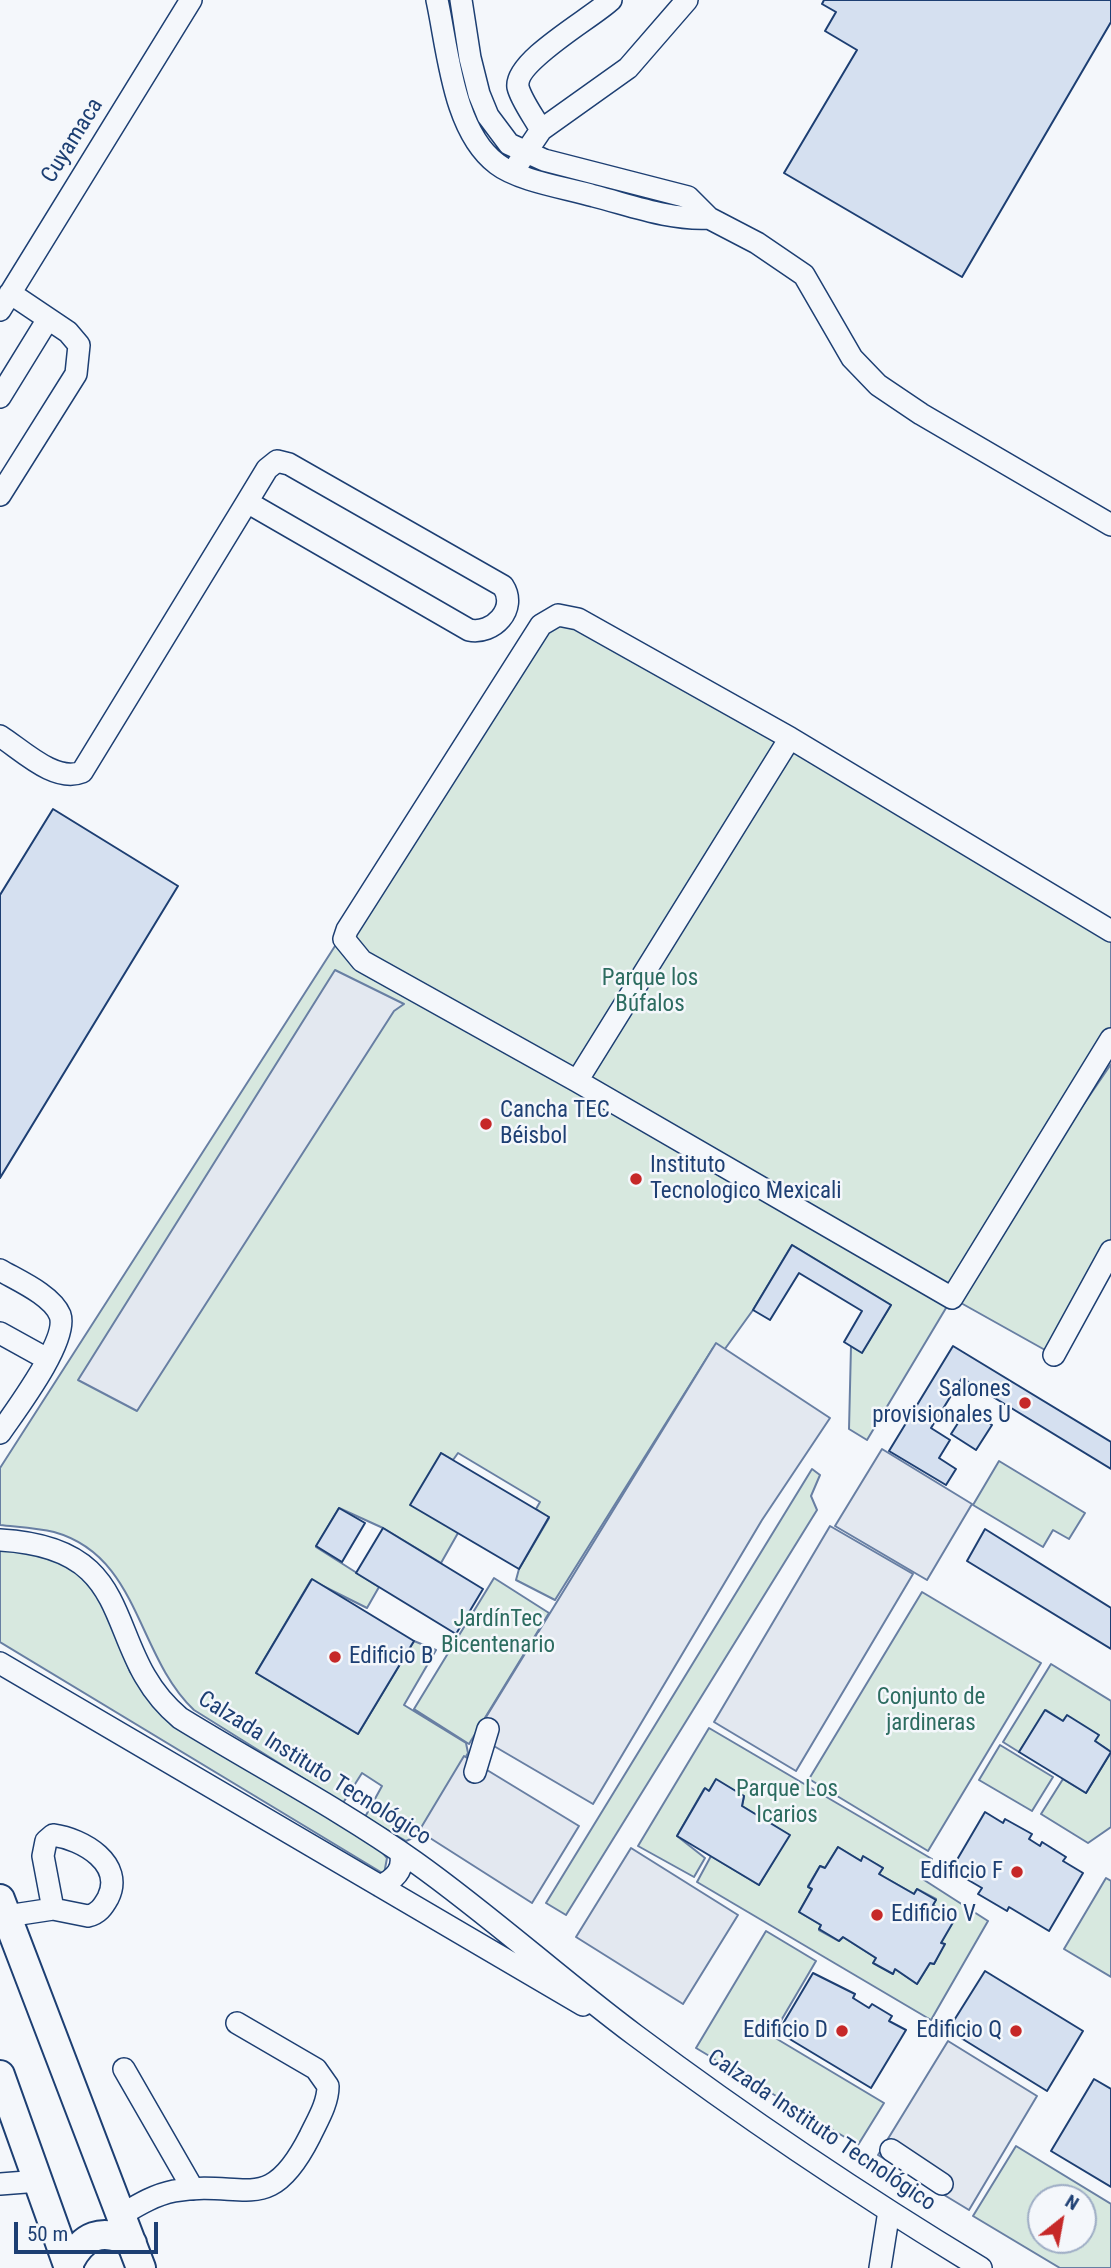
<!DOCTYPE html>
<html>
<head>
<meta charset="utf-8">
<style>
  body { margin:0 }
  #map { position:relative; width:1111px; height:2268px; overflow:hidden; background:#f4f7fb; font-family:"Roboto Condensed",sans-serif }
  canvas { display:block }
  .north { position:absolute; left:1027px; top:2184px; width:70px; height:70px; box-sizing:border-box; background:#f4f7fb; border:2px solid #9eadc5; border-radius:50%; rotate:31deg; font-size:19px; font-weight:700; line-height:28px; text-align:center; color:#1d3f73 }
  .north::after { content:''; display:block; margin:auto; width:24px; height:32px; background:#c62828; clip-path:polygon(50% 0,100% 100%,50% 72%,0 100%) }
  .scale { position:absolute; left:14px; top:2222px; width:144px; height:32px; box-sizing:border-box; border:4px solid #1d3f73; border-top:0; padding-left:9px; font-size:21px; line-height:24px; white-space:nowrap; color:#1d3f73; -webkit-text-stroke:5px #f4f7fb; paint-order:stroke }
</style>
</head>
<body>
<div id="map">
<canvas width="1111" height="2268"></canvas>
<div class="north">N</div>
<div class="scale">50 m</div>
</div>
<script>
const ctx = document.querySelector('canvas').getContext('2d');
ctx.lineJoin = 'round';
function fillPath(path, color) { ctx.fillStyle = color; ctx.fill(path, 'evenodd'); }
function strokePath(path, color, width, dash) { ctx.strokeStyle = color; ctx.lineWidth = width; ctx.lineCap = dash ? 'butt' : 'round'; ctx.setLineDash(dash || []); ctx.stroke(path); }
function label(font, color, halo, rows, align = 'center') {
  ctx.font = font + ' "Roboto Condensed",sans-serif'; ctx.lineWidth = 5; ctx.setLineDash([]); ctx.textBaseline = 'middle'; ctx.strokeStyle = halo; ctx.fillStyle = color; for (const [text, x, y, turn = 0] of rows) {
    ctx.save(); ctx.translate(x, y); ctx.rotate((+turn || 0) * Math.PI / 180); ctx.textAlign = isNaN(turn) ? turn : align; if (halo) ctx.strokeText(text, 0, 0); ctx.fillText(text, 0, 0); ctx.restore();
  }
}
const green = new Path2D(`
  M558,615L1111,931V1039L965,1279L1111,1064V1251L1054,1355L952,1298L867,1440L849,1429L851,1346L862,1352L891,1305L792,1245L753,1310L722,1353L713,1348L555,1600L516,1580L519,1569L549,1518L536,1509L540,1502L458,1453L453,1460L441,1453L458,1533L441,1563L383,1528L339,1508L316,1547L379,1587L367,1608L311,1580L256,1673L358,1734L414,1641L436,1650L404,1705L466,1743L468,1753L422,1834L406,1841L365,1817L382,1786L362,1773L343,1803L194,1710C136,1655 140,1556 54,1532C37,1528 17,1527 0,1525V1468L541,625Z
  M999,1461L1085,1513L1069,1539L1053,1530L1043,1547L973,1505Z
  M812,1469L820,1475L811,1496L817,1510L566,1915L546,1903Z
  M0,1541L68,1563L101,1598L130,1672L172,1725L377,1846L387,1858L384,1874L0,1642Z
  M494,1578L549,1613L469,1744L414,1709Z
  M922,1592L1041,1663L928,1851L809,1779Z
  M1051,1664L1111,1701V1752L1095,1741L1067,1716L1063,1721L1046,1710L1019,1752L1003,1742Z
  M709,1728L932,1859L921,1878L988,1921L931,2020L697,1882L711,1856L759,1885L789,1835L742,1806L744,1796L716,1780L709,1791L704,1789L677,1836L705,1858L694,1877L638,1846ZM838,1847L861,1861L863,1857L883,1868L879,1874L914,1894L917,1889L936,1899L933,1905L954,1918L941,1943L944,1944L934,1964L930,1963L917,1984L895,1969L893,1974L874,1963L876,1958L843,1937L839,1941L819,1930L821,1925L799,1912L812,1889L808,1886L820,1866L825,1868Z
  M1000,1745L1053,1777L1032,1811L979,1780Z
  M1111,1752V1827L1088,1843L1041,1814L1063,1779L1086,1793Z
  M1106,1878L1111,1881V1977L1064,1949Z
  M766,1931L816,1961L772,2036L884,2103L858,2145L696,2048Z
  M1016,2146L1111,2204V2268H1060L973,2216ZM1083,2198V2240H1041V2198Z`);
const parking = new Path2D(`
  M335,970L404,1004L394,1011L137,1411L78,1380Z
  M716,1343L830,1418L762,1520L593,1804L475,1735Z
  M882,1449L972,1504L927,1580L835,1526Z
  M830,1526L913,1574L796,1771L714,1722Z
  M464,1756L579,1826L532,1903L419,1831Z
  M631,1848L738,1915L683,2004L576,1937Z
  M948,2041L1037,2096L969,2210L878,2155Z`);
const building = new Path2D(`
  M824,0H1111V22L962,277L784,173L857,50L825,31L836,12L822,4Z
  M53,809L178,886L0,1178V895Z
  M792,1245L891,1305L862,1353L844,1342L862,1311L799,1273L770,1320L753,1310Z
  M953,1346L1111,1442V1469L962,1378L931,1428L950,1440L939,1458L956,1469L946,1485L889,1451Z
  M967,1409L992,1425L976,1450L951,1434Z
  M441,1453L549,1517L519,1569L410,1505Z
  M339,1508L365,1523L342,1562L316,1546Z
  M383,1528L483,1589L456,1634L356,1573Z
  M985,1529L1111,1608V1649L967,1561Z
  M312,1579L414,1641L358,1734L256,1673Z
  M1045,1710L1063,1721L1067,1715L1099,1735L1095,1741L1111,1752L1086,1793L1019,1752Z
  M716,1779L744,1796L742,1806L790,1835L759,1885L677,1836L705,1788L709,1791Z
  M985,1812L1003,1823L1005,1819L1032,1834L1029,1839L1040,1846L1042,1842L1066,1857L1063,1861L1083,1873L1049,1931L1009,1907L1007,1911L978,1894L982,1888L951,1870Z
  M838,1847L861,1861L863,1856L883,1868L879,1874L914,1894L917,1889L936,1900L933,1905L955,1919L941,1943L945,1944L934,1964L930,1963L917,1984L895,1969L893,1974L873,1963L876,1958L843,1937L839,1941L819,1929L821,1925L799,1912L812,1889L808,1887L820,1866L825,1868Z
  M985,1971L1083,2031L1047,2091L948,2030Z
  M813,1973L855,1994L853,1998L869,2008L872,2004L892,2016L889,2021L906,2030L871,2088L778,2032Z
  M1094,2079L1111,2089V2187L1051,2151Z`);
const minor = new Path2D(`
  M437,0C448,50 453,131 497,164C519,181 567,188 594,196C633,206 669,220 709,218
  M461,0L470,58L479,94L488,116L509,144L544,160L688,197L709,218L757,243L804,275L852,358L878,385L921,414L1111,525
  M541,130C534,117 521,100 518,87C514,61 592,18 611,0
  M518,164L541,130L628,68L687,0
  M0,310L191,0
  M0,397L48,319
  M277,461L289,464L503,586C518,609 493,635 469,630L247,502L267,469Z
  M0,495L76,374L79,345L68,332L10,293
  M0,736C22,750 55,783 82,772L247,502
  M1111,931L790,738L578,619L558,615L541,625L347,930L344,939L362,961L577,1081L952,1298L1111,1039
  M577,1081L790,738
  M0,1270C17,1280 52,1295 60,1315C69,1340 15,1411 0,1433
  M0,1333L47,1359
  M1054,1355L1111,1251
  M0,1540C146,1548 98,1650 180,1718C258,1766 340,1809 415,1862C491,1916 560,1979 635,2035C746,2118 862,2196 981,2268
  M0,1663L583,2005
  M475,1772L488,1729
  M380,1886C395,1879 405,1869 400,1852
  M7,1916L53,1909L88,1916C98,1914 103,1907 108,1898C125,1864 83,1839 53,1835L46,1841L43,1856L53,1909
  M124,2069L193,2189
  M891,2150L942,2184
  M0,2184L39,2181
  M121,2215C138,2205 154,2195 174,2191C244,2178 268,2219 310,2136C317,2121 328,2104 328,2086L316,2069L237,2023
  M880,2268L889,2211`);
const major = new Path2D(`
  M0,1899L141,2268
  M0,2075L69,2268
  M68,2265C82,2235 102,2227 132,2243`);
const markers = [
  [486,1124,7,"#c62828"],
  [636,1179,7,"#c62828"],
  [1025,1403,7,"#c62828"],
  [335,1657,7,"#c62828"],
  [1017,1872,7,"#c62828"],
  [877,1915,7,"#c62828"],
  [842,2031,7,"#c62828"],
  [1016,2031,7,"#c62828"]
];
const streetNames = [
  ["Cuyamaca",73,141,-58],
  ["Calzada Instituto Tecnológico",314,1769,32],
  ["Calzada Instituto Tecnológico",821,2131,34]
];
const parkNames = [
  ["Parque los",650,979],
  ["Búfalos",650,1005],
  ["JardínTec",498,1620],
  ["Bicentenario",498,1646],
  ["Conjunto de",931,1698],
  ["jardineras",931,1724],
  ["Parque Los",787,1790],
  ["Icarios",787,1816]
];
const poiNames = [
  ["Cancha TEC",500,1111],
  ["Béisbol",500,1137],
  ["Instituto",650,1166],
  ["Tecnologico Mexicali",650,1192],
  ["Salones",1011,1390,"right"],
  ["provisionales U",1011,1416,"right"],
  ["Edificio B",349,1657],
  ["Edificio F",1003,1872,"right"],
  ["Edificio V",891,1915],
  ["Edificio D",828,2031,"right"],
  ["Edificio Q",1002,2031,"right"]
];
fillPath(green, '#d7e8df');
strokePath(green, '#687fa3', 2);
fillPath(parking, '#e3e8f0');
strokePath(parking, '#687fa3', 2);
fillPath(building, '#d5e0f0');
strokePath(building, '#1d3f73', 2);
strokePath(minor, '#1d3f73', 24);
strokePath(major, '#1d3f73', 32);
strokePath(minor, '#f4f7fb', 21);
strokePath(major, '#f4f7fb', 28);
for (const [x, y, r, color] of markers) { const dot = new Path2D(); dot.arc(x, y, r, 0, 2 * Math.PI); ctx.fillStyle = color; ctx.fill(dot); strokePath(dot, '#f4f7fb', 2.5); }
label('23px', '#1d3f73', '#f4f7fb', streetNames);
label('23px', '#2c6c60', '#f4f7fb', parkNames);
label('23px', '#1d3f73', '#f4f7fb', poiNames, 'left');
</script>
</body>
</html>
